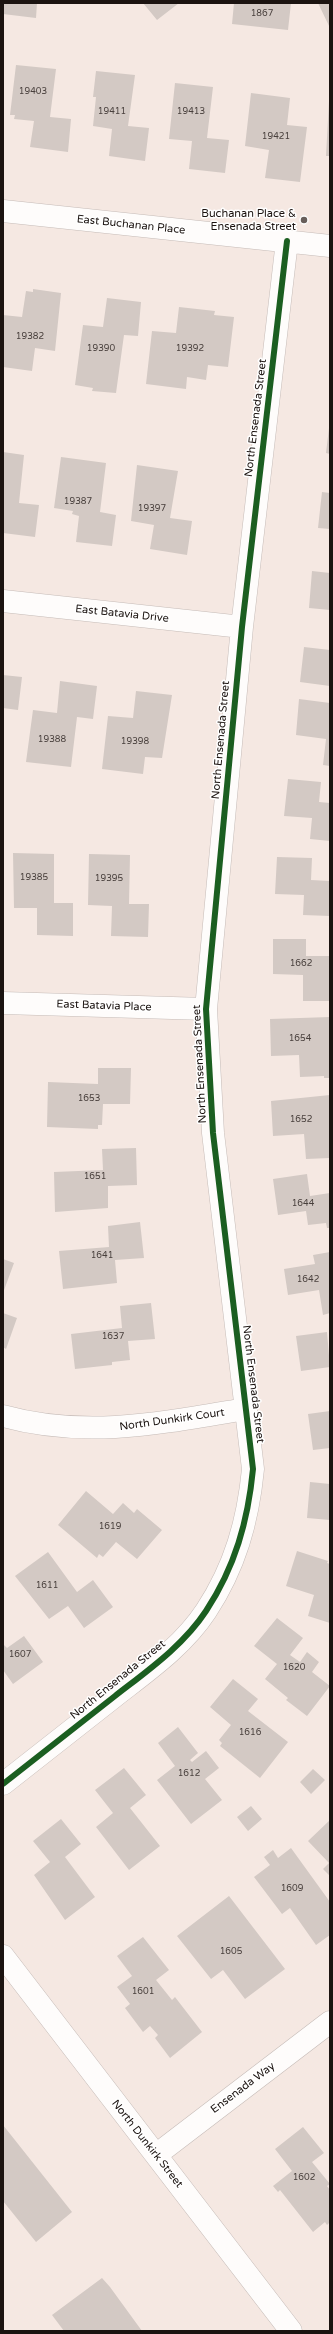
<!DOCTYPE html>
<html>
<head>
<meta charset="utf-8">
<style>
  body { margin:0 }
  #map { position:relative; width:333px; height:2334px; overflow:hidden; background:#f5e8e2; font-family:"Varela Round",sans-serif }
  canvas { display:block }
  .frame { position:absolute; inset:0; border:4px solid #1b1310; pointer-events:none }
</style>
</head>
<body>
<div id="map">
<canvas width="333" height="2334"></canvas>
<div class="frame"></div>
</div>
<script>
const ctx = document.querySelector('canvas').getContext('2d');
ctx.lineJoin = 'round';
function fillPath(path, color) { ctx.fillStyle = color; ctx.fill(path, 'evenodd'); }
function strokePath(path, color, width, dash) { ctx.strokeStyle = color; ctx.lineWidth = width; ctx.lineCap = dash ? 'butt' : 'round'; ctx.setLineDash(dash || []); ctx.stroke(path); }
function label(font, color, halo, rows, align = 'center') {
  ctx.font = font + ' "Varela Round",sans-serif'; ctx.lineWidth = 3; ctx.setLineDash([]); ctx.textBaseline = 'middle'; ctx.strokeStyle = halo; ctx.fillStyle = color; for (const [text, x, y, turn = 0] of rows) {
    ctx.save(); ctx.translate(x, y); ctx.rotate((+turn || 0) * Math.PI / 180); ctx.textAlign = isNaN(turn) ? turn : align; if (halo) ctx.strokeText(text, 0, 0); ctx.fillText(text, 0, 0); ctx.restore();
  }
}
const building = new Path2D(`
  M3,3H37L36,18L3,14Z
  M143,3H179L157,20Z
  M234,3H291L288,30L232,24Z
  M318,3H330V28Z
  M16,65L56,69L50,117L71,119L68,152L30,147L34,121L14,119L15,115H10Z
  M96,71L135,75L128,126L149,128L145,161L109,156L112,129L93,126L96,97H93Z
  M175,83L213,87L207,138L229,140L225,173L189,169L192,141L169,139Z
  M251,93L290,98L287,125L307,127L300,182L265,178L269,150L245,146Z
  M329,101H330V156H326Z
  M33,289L61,293L55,351L35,348L32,371L3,367V315L22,317L26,291L33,292Z
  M107,298L141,302L138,336L124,335L116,393L92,391L93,388L75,385L83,325L103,327Z
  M179,307L215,311L214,315L234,317L228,367L208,365L206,380L187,377L186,389L146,384L152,331L176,333Z
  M329,428H330V454L326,453Z
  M3,452L24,455L19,503L39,505L35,537L3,533Z
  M61,457L106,463L100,512L116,515L112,546L76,542L79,516L72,514L73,511L54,508Z
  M137,465L178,471L170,518L192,521L187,555L150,549L154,525L131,521Z
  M322,492L330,493V529L318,528Z
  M312,571L330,573V610L309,608Z
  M304,647L330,650V686L300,682Z
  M3,675L22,677L18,710L3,708Z
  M60,681L97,686L93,719L77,717L71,767L26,762L33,710L57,713Z
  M136,691L172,695L162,758L145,757L143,774L102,769L108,716L133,718Z
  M299,699L330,703V766L323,765L326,739L296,735Z
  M288,779L321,782L319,802L330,803V841L310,839L312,818L284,816Z
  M13,853L54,854V903H73V936L37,935V908H14Z
  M89,854L130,855L129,904H149L148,937L111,936L112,906L88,905Z
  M277,857L312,858L311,880L330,881V916L303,915L304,895L275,894Z
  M273,939H306V956H330V1001H303V975L273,974Z
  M330,1017V1078H324V1076L300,1077L299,1055L271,1056L270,1019Z
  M98,1068H131L130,1104H103L102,1125H98V1129L47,1127L48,1082L98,1084Z
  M330,1095V1158L306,1159L304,1134L273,1136L271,1101Z
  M136,1148L137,1185L108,1186V1208L55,1212L54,1172L103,1170L102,1149Z
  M307,1174L310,1196L330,1193V1228H327L326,1223L308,1225L306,1211L278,1215L273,1179Z
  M140,1222L144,1258L115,1260L117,1283L63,1289L59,1251L109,1247L108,1226Z
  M330,1252V1313L323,1315L319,1290L288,1295L284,1269L315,1264L313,1255Z
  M3,1259L14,1263L3,1293Z
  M151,1303L155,1339L128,1341L130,1360L112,1362V1365L75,1369L71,1334L122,1328L120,1306Z
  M3,1313L17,1318L6,1349L3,1347Z
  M327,1332L330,1367L301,1371L296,1336Z
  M330,1411V1448L313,1450L308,1414Z
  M310,1482L330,1484V1520L307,1518Z
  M86,1491L113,1514L123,1503L134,1513L137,1509L162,1530L137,1559L116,1542L103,1557L99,1554L97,1558L58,1525Z
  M297,1551L328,1561L327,1563L330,1564V1623L308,1616L314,1595L286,1586Z
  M48,1552L77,1592L93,1580L113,1607L84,1628L68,1606L49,1619L15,1576Z
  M277,1618L303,1638L290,1655L300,1662L307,1652L319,1662L312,1672L330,1686L307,1716L286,1700L288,1698L265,1679L277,1664L254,1646Z
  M24,1636L43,1662L13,1684L3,1670V1644L7,1648Z
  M233,1679L258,1699L248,1711L288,1742L260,1778L220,1746L222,1743L219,1740L231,1725L210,1707Z
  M178,1727L198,1753L190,1760L192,1762L206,1751L219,1768L205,1779L222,1800L191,1824L157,1780L175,1766L158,1743Z
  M124,1768L146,1795L130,1808L160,1846L129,1870L96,1827L113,1813L95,1790Z
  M313,1769L325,1780L311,1794L300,1782Z
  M251,1806L262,1819L248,1831L237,1817Z
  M61,1819L81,1844L65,1857L95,1897L65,1920L34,1875L50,1862L33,1841Z
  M330,1820V1876L323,1869L329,1863L308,1841Z
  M291,1848L330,1902V1935L316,1945L290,1908L282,1914L254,1877L270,1865L264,1857L273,1850L278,1858Z
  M229,1896L285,1969L245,1999L223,1970L211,1979L177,1936Z
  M143,1937L169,1970L156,1980L172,2000L175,1997L202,2032L170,2058L155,2038L158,2035L150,2026L143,2032L125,2008L130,2004L117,1987L132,1976L117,1956Z
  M3,2125L72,2212L36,2242L3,2201Z
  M303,2127L324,2153L312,2162L330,2184L327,2186L330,2190V2222L327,2225L325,2222L313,2232L280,2190L278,2192L273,2186L292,2171L275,2149Z
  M102,2278L110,2287L142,2331H64L52,2315Z`);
const street = new Path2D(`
  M3,211L330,246
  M3,601L242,627
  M3,1003L206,1009
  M3,1416C86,1439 162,1423 245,1409
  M3,1784C40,1755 78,1725 115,1696C147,1671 183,1646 206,1611C235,1567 248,1521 253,1469L213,1133L206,1009L242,627L287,241
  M3,1956L291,2331
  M156,2155L330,2022`);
const cycleway = new Path2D(`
  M3,1784C40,1755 78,1725 115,1696C147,1671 183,1646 206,1611C235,1567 248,1521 253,1469L213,1133L206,1009L242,627L287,241`);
const markers = [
  [304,220,4,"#675e5a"]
];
const numberNames = [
  ["1867",262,14],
  ["19403",33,92],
  ["19411",112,112],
  ["19413",191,112],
  ["19421",276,137],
  ["19382",30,337],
  ["19390",101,349],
  ["19392",190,349],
  ["19387",78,502],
  ["19397",152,509],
  ["19388",52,740],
  ["19398",135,742],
  ["19385",34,878],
  ["19395",109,879],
  ["1662",301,964],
  ["1654",300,1039],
  ["1653",89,1099],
  ["1652",301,1120],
  ["1651",95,1177],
  ["1644",303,1204],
  ["1641",102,1256],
  ["1642",308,1280],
  ["1637",113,1337],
  ["1619",110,1527],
  ["1611",47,1586],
  ["1607",20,1655],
  ["1620",294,1668],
  ["1616",250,1733],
  ["1612",189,1774],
  ["1609",292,1889],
  ["1605",231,1952],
  ["1601",143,1992],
  ["1602",304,2178]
];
const poiNames = [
  ["Buchanan Place &",296,214],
  ["Ensenada Street",296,227]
];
const streetNames = [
  ["East Buchanan Place",131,225,6],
  ["North Ensenada Street",256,418,-83],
  ["East Batavia Drive",122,614,6],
  ["North Ensenada Street",221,740,-85],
  ["East Batavia Place",104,1006,2],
  ["North Ensenada Street",200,1064,-93],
  ["North Ensenada Street",253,1384,83],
  ["North Dunkirk Court",172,1420,-8],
  ["North Ensenada Street",118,1680,-39],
  ["Ensenada Way",243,2088,-37],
  ["North Dunkirk Street",147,2144,52]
];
fillPath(building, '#d3c9c4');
strokePath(street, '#c5bbb7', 23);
strokePath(street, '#fefcfb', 22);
strokePath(cycleway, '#1b5e20', 6);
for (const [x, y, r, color] of markers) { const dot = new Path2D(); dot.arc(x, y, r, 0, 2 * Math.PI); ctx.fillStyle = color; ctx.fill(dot); strokePath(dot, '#fff', 1.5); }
label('9px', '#49403d', null, numberNames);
label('11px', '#1b1310', '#fff', poiNames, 'right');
label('11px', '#1b1310', '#fff', streetNames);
</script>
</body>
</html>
